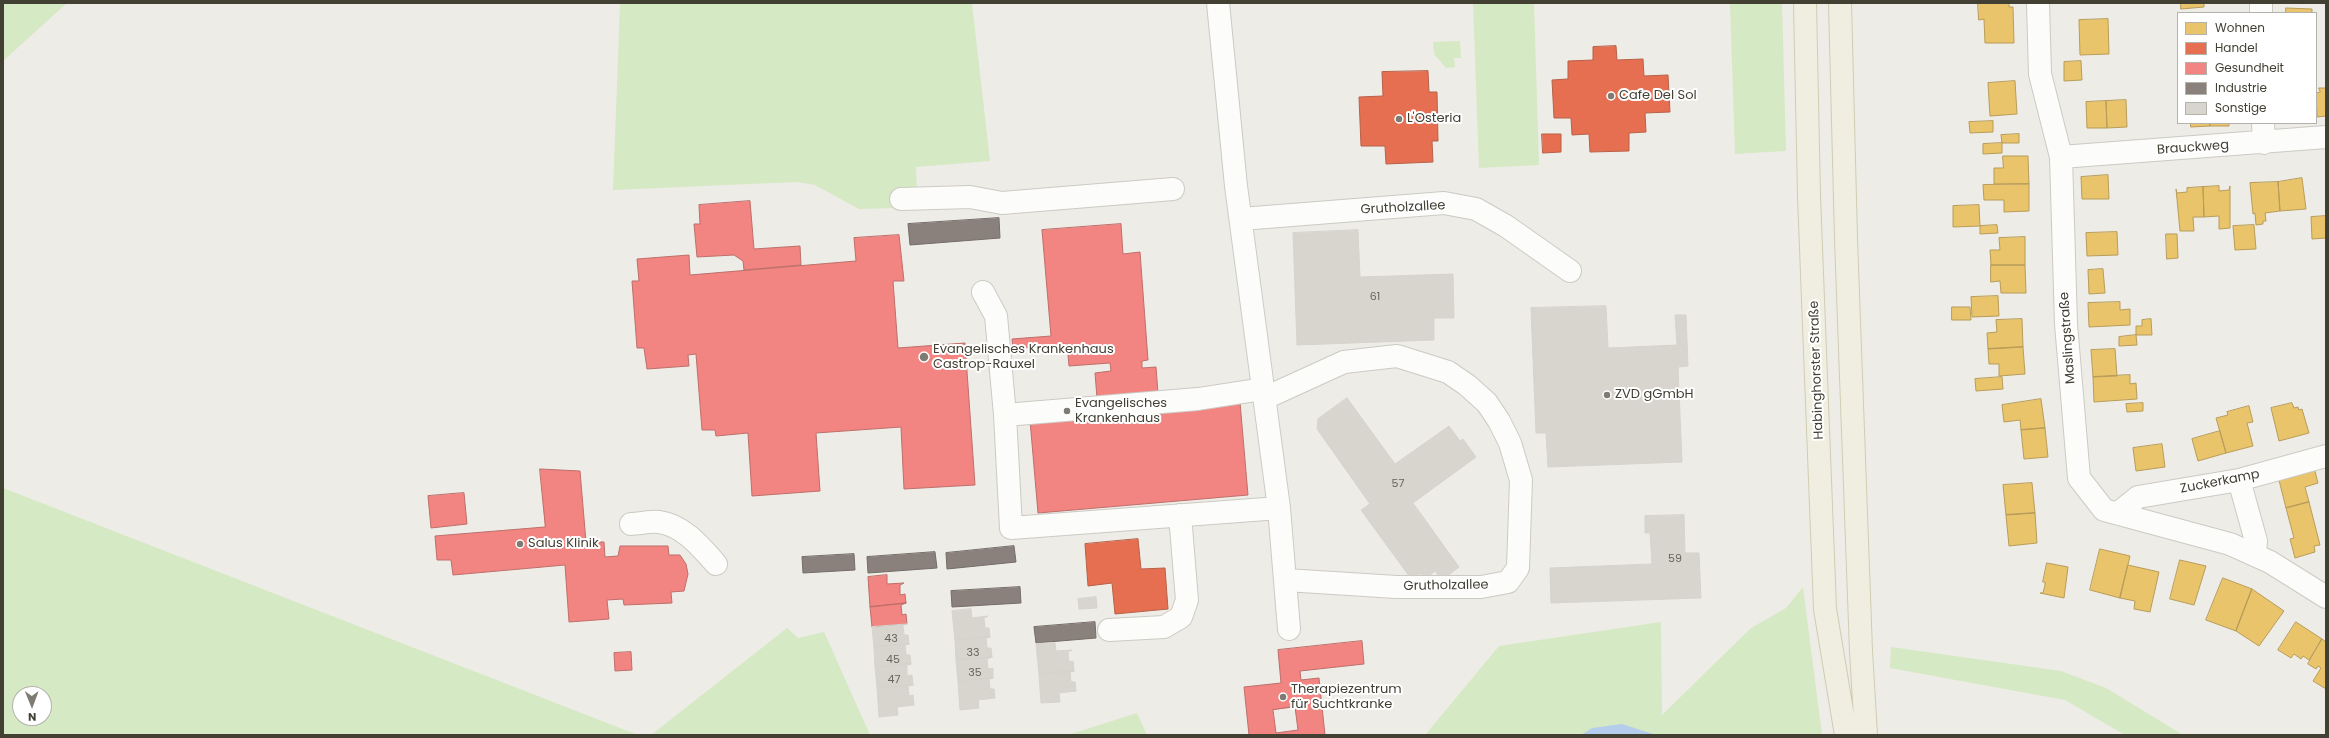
<!DOCTYPE html>
<html>
<head>
<meta charset="utf-8">
<style>
  body { margin:0 }
  #map { position:relative; width:2329px; height:738px; overflow:hidden; background:#eeece6; font-family:Poppins,sans-serif }
  canvas { display:block }
  .frame { position:absolute; inset:0; border:4px solid #423f33; pointer-events:none }
  .legend { position:absolute; left:2177px; top:12px; width:140px; height:112px; box-sizing:border-box; background:#fff; border:1px solid #b3b2ad; margin:0; padding:5px 7px; list-style:none; font-size:12px; color:#423f33 }
  .legend li { display:flex; align-items:center; gap:8px; height:20px }
  .legend b { width:20px; border:1px solid #b3b2ad }
  .north { position:absolute; left:12px; top:686px; width:40px; height:40px; box-sizing:border-box; background:#fff; border:1px solid #b3b2ad; border-radius:50%; rotate:179deg; font-size:11px; font-weight:700; line-height:16px; text-align:center; color:#423f33 }
  .north::after { content:''; display:block; margin:auto; width:14px; height:18px; background:#7e7c72; clip-path:polygon(50% 0,100% 100%,50% 72%,0 100%) }
</style>
</head>
<body>
<div id="map">
<canvas width="2329" height="738"></canvas>
<div class="frame"></div>
<ul class="legend">
<li><b style="height:11px;background:#e9c46a"></b>Wohnen</li>
<li><b style="height:11px;background:#e76f51"></b>Handel</li>
<li><b style="height:11px;background:#f28482"></b>Gesundheit</li>
<li><b style="height:11px;background:#8a817c"></b>Industrie</li>
<li><b style="height:11px;background:#d7d5ce"></b>Sonstige</li>
</ul>
<div class="north">N</div>
</div>
<script>
const ctx = document.querySelector('canvas').getContext('2d');
ctx.lineJoin = 'round';
function fillPath(path, color) { ctx.fillStyle = color; ctx.fill(path, 'evenodd'); }
function strokePath(path, color, width, dash) { ctx.strokeStyle = color; ctx.lineWidth = width; ctx.lineCap = dash ? 'butt' : 'round'; ctx.setLineDash(dash || []); ctx.stroke(path); }
function label(font, color, halo, rows, align = 'center') {
  ctx.font = font + ' Poppins,sans-serif'; ctx.lineWidth = 4; ctx.setLineDash([]); ctx.textBaseline = 'middle'; ctx.strokeStyle = halo; ctx.fillStyle = color; for (const [text, x, y, turn = 0] of rows) {
    ctx.save(); ctx.translate(x, y); ctx.rotate((+turn || 0) * Math.PI / 180); ctx.textAlign = isNaN(turn) ? turn : align; if (halo) ctx.strokeText(text, 0, 0); ctx.fillText(text, 0, 0); ctx.restore();
  }
}
const green = new Path2D(`
  M3,3H67L3,61Z
  M622,3H972L990,161L916,167L917,192L897,208L859,209L815,185L797,182L613,190L620,5Z
  M1473,3H1534L1539,165L1479,168Z
  M1730,3H1782L1786,151L1735,154Z
  M1460,41L1461,58H1454L1455,67L1446,68L1434,54L1433,42Z
  M3,488L638,735H3ZM20,694H44V718H20Z
  M1803,587L1822,735H1425L1499,646L1661,622L1662,715L1751,628L1786,608Z
  M787,628L798,638L824,632L870,735H651Z
  M1891,647L2061,671L2106,688L2183,735H2125L2065,700L1890,668Z
  M1137,713L1147,735H1068Z`);
const water = new Path2D(`
  M1622,724L1656,735H1581L1592,728Z`);
const homes = new Path2D(`
  M1978,3H2009V7H2013L2014,43H1985L1984,19L1979,20Z
  M2181,3H2204V7L2181,9Z
  M2286,8L2312,9V13H2286Z
  M2108,19L2109,54L2080,55L2079,20Z
  M2081,61L2082,80L2064,81V62Z
  M2015,81L2017,114L1990,116L1988,83Z
  M2319,88H2326V116L2317,117L2316,93L2320,92Z
  M2126,100L2127,127L2107,128L2106,101Z
  M2106,101L2107,128H2087L2086,102Z
  M1993,121V132L1970,133L1969,122Z
  M2191,123H2210V126L2191,127Z
  M2210,123H2229V126H2210Z
  M2019,134V143H2002L2001,135Z
  M2002,143V153L1983,154V144Z
  M2003,156H2028L2029,184H1994V168H2003Z
  M2108,175L2109,199H2082L2081,177Z
  M2302,178L2306,209L2280,211L2278,182Z
  M2278,182L2280,211L2265,213L2266,221H2263V224L2256,225L2255,213L2253,214L2250,183Z
  M2029,184V211L2004,212V200H1984L1983,185Z
  M2219,186V191L2229,190L2230,186V228L2219,229V216L2204,217L2203,187Z
  M2203,187L2204,217H2193L2194,231H2180L2176,189L2177,193L2187,192V188Z
  M1979,205L1980,226L1953,227V206Z
  M2326,216V238L2312,239L2311,217Z
  M1997,225L1998,233L1980,234V226Z
  M2254,225L2256,249L2235,250L2233,226Z
  M2117,232L2118,255L2087,256L2086,233Z
  M2166,234H2177L2178,258L2167,259Z
  M2025,237V265H1991L1990,250H2000L1999,238Z
  M1991,265H2025L2026,293H2001L2000,281L1991,282Z
  M2103,269L2105,293L2089,294L2088,270Z
  M1998,296L1999,316L1972,317L1971,297Z
  M2120,302V310L2130,309V325L2089,327L2088,303Z
  M1952,307H1970L1971,320H1952Z
  M2022,319L2023,347L1988,349L1987,333L1997,332L1996,320Z
  M2151,319L2152,335H2136V326H2142V320Z
  M2136,335L2137,345L2119,346V337Z
  M2023,347L2025,374L1999,376V364H1989L1988,349Z
  M2115,349L2117,376L2093,377L2091,350Z
  M2130,375V384L2136,383L2137,399L2094,402L2093,377Z
  M2002,377L2003,389L1976,391L1975,379Z
  M2041,399L2045,428L2021,430L2020,420L2004,422L2002,405Z
  M2143,403V411L2127,412L2126,404Z
  M2292,403L2294,408L2298,407L2299,410L2302,409L2309,433L2279,441L2271,408Z
  M2249,406L2253,422L2247,423L2253,446L2226,453L2216,418L2228,415L2227,412Z
  M2045,428L2048,457L2024,459L2021,430Z
  M2220,431L2226,453L2198,461L2192,439Z
  M2162,444L2165,467L2136,471L2133,448Z
  M2315,471L2318,483L2305,487L2309,502L2286,508L2279,480Z
  M2032,483L2035,513L2006,515L2003,485Z
  M2309,502L2320,545L2314,546L2315,552L2295,558L2290,539L2294,538L2286,508Z
  M2035,513L2037,543L2009,546L2006,515Z
  M2100,549L2130,556L2120,598L2090,590Z
  M2180,560L2206,566L2194,605L2170,599Z
  M2047,563L2068,567L2064,598L2040,593H2043L2045,585V582H2043Z
  M2128,565L2159,572L2150,612L2134,609L2135,601L2120,598Z
  M2223,578L2252,589L2236,631L2206,620Z
  M2252,589L2284,611L2259,646L2236,631Z
  M2296,622L2322,639L2309,660L2303,656L2301,659L2294,654L2291,658L2278,650Z
  M2322,639L2326,642V689L2313,681L2321,668L2318,666L2316,669L2308,664Z`);
const shops = new Path2D(`
  M1616,46L1617,60L1643,59L1644,76L1668,75L1670,112L1645,113L1646,132L1629,133V151L1590,152L1589,134L1572,135L1571,118H1554L1552,80L1568,79V61L1593,60V47Z
  M1428,71L1429,92H1437L1438,141H1432L1433,162L1386,164L1385,146H1361L1359,97L1383,96L1382,72Z
  M1542,134H1561V152L1543,153Z
  M1138,539L1141,569L1165,568L1168,609L1115,614L1112,583L1088,586L1085,544Z`);
const health = new Path2D(`
  M750,201L754,249L800,246L801,265L744,270L743,261L734,255L697,257L694,224H700L699,205Z
  M1121,224L1123,254L1140,252L1148,360L1142,361V368L1156,367L1158,393L1097,398L1095,373L1111,371L1110,363L1069,366L1067,344L1013,349L1012,339L1051,336L1042,230Z
  M899,235L904,281H893L898,348L965,343L975,485L904,489L901,427L816,433L820,491L752,496L748,433L716,436L715,430H702L696,354L688,355L689,366L647,369L644,348H637L632,281H639L637,259L689,255L690,275L856,261L854,238Z
  M1240,402L1248,495L1038,513L1030,420Z
  M540,469L580,471L586,542H604L605,557L618,556L620,546H668L669,555H680L686,564L688,574L684,591L671,592L672,603L624,605L623,599L607,600L609,619L569,622L565,565L453,575L451,560H437L435,536L545,527Z
  M464,493L467,524L431,528L428,496Z
  M887,575V584L904,583L900,585V595L905,594L906,603L870,607L868,577Z
  M906,603L901,605L902,615L906,614L907,624L872,627L870,607Z
  M1362,641L1364,664L1300,671L1301,680L1319,678L1325,735H1249L1244,687L1281,683L1278,650ZM1295,707L1298,730L1276,733L1273,710Z
  M631,652L632,670L615,671L614,653Z`);
const industry = new Path2D(`
  M999,218L1000,238L910,245L908,224Z
  M1014,546L1016,562L947,569L946,553Z
  M935,552L937,568L868,573L867,557Z
  M854,554L855,570L803,573L802,557Z
  M1020,587L1021,603L952,607L951,591Z
  M1095,622L1096,638L1036,643L1034,627Z`);
const building = new Path2D(`
  M1358,230L1360,277L1453,274L1454,318H1434V340L1297,345L1293,233Z
  M1606,306L1608,348L1677,345L1675,315H1686L1688,366L1678,367L1682,462L1548,467L1546,433H1536L1531,308Z
  M1347,398L1395,464L1449,426L1460,441L1463,439L1476,457L1413,503L1459,567L1442,580L1435,571L1425,579L1421,573L1412,580L1361,510L1370,504L1317,429L1318,419Z
  M1684,515L1685,553H1699L1701,598L1551,603L1550,568L1652,564L1650,533H1645V516Z
  M1096,597L1097,608L1079,609L1078,599Z
  M971,609L972,618L988,616L984,618L985,628H989L990,637L955,640L952,611Z
  M907,624L903,625L904,635H908L909,644L874,647L872,627Z
  M990,637L986,638L987,648H991L992,657L956,660L955,640Z
  M1055,643L1056,651L1072,650L1068,652L1069,662L1073,661L1074,671L1039,674L1036,644Z
  M909,644L905,645L906,655H910L911,664L875,667L874,647Z
  M992,657L987,659L988,669L993,668V678L958,681L956,660Z
  M911,664L907,665V676L912,675L913,685L877,687L875,667Z
  M1074,671L1070,672L1071,682H1075L1076,691L1059,693L1060,702L1041,703L1039,674Z
  M993,678L989,679L990,689H994L995,698L978,700L979,708L960,710L958,681Z
  M913,685L908,686L909,696L913,695L914,705L897,707L898,715L879,717L877,687Z`);
const minor = new Path2D(`
  M1218,3L1236,186L1279,508L1289,629
  M2038,3L2040,74L2061,157L2066,324L2079,478L2104,510L2230,544L2270,562L2326,597
  M2261,13V3
  M2263,123L2264,143
  M2061,157L2326,137
  M901,199L970,197L1002,203L1173,189
  M1241,219L1444,203L1476,209L1506,226L1570,271
  M983,292L996,316L1005,415
  M1263,389L1198,399L1005,415L1011,528L1279,508
  M1265,398L1344,362L1397,356L1448,372L1467,385L1487,403L1499,421L1510,443L1521,480L1518,568L1508,582L1481,587H1396L1286,580
  M2239,480L2256,541L2255,554
  M2118,513L2138,497L2239,480L2326,456
  M631,524C639,524 650,521 659,522C683,525 701,547 716,564
  M1109,630L1164,627L1181,617L1187,600L1180,515`);
const major = new Path2D(`
  M1805,3L1809,196L1825,609L1846,735
  M1840,3L1846,239L1861,651L1866,735`);
const markers = [
  [1611,96,4,"#7e7c72"],
  [1399,119,4,"#7e7c72"],
  [924,357,5,"#7e7c72"],
  [1607,395,4,"#7e7c72"],
  [1067,411,4,"#7e7c72"],
  [520,544,4,"#7e7c72"],
  [1283,697,4,"#7e7c72"]
];
const numberNames = [
  ["61",1375,297],
  ["57",1398,484],
  ["59",1675,559],
  ["43",891,639],
  ["33",973,653],
  ["45",893,660],
  ["35",975,673],
  ["47",894,680]
];
const poiNames = [
  ["Cafe Del Sol",1619,96],
  ["L'Osteria",1407,119],
  ["Evangelisches Krankenhaus",933,350],
  ["Castrop-Rauxel",933,365],
  ["ZVD gGmbH",1615,395],
  ["Evangelisches",1075,404],
  ["Krankenhaus",1075,419],
  ["Salus Klinik",528,544],
  ["Therapiezentrum",1291,690],
  ["für Suchtkranke",1291,705]
];
const streetNames = [
  ["Brauckweg",2193,148,-4],
  ["Grutholzallee",1403,208,-3],
  ["Maslingstraße",2068,338,-94],
  ["Habinghorster Straße",1817,370,-92],
  ["Zuckerkamp",2220,482,-11],
  ["Grutholzallee",1446,586,-1]
];
fillPath(green, '#d5e9c4');
fillPath(water, '#b5cded');
fillPath(homes, '#e9c46a');
strokePath(homes, '#b79c5a', 1);
fillPath(shops, '#e76f51');
strokePath(shops, '#b66148', 1);
fillPath(health, '#f28482');
strokePath(health, '#bd6f6a', 1);
fillPath(industry, '#8a817c');
strokePath(industry, '#746d66', 1);
fillPath(building, '#d7d5ce');
strokePath(building, '#d6d3cc', 1);
strokePath(minor, '#cccac3', 24);
strokePath(major, '#d0ccb3', 24);
strokePath(minor, '#fcfcfb', 22);
strokePath(major, '#f0eee1', 22);
for (const [x, y, r, color] of markers) { const dot = new Path2D(); dot.arc(x, y, r, 0, 2 * Math.PI); ctx.fillStyle = color; ctx.fill(dot); strokePath(dot, '#fff', 1.5); }
label('11px', '#68655a', null, numberNames);
label('13px', '#423f33', '#fff', poiNames, 'left');
label('13px', '#423f33', '#fff', streetNames);
</script>
</body>
</html>
